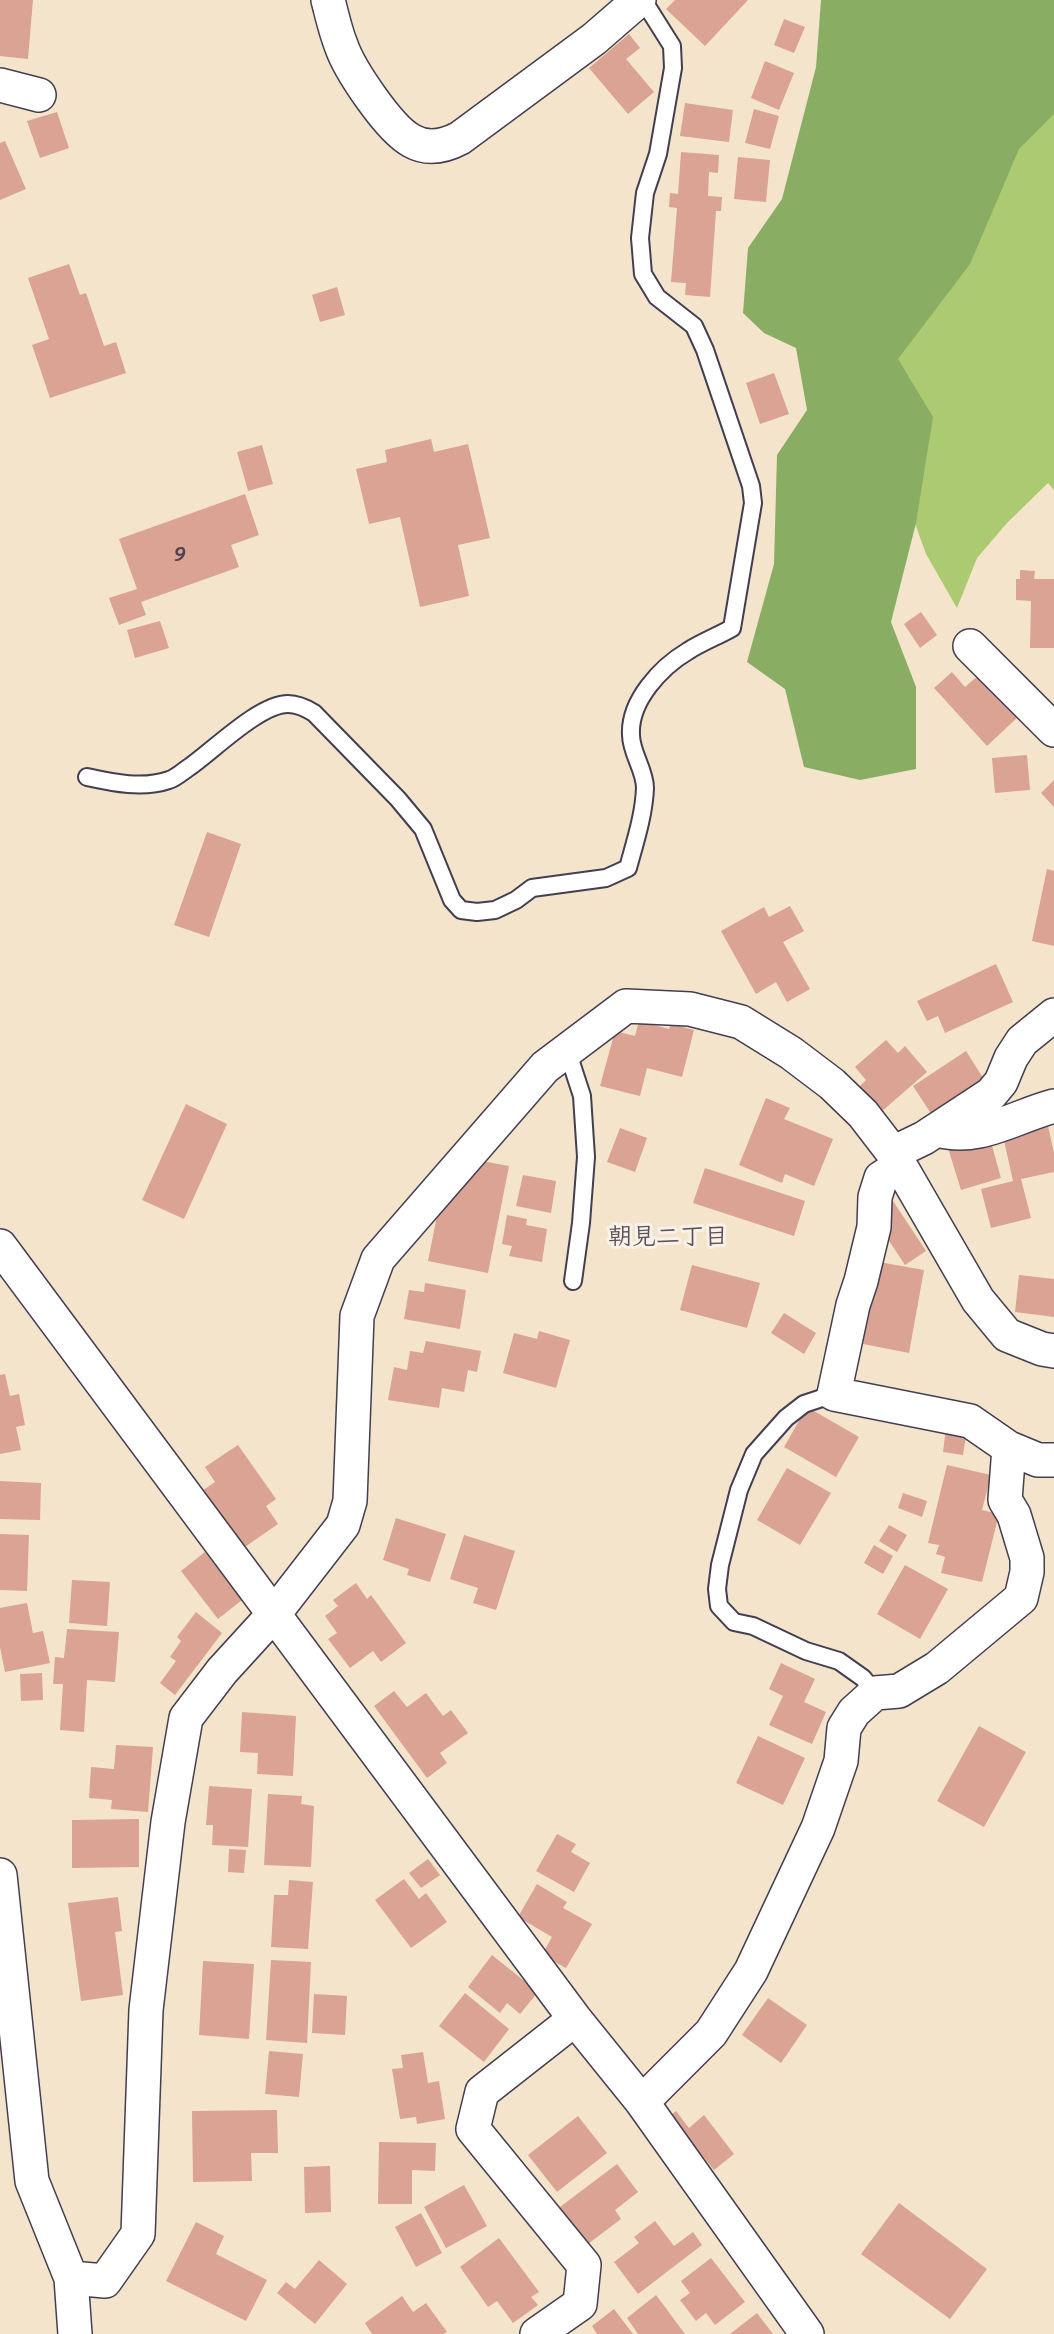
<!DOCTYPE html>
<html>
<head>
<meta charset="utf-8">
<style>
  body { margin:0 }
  canvas { display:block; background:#f4e4cc }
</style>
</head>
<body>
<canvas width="1054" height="2334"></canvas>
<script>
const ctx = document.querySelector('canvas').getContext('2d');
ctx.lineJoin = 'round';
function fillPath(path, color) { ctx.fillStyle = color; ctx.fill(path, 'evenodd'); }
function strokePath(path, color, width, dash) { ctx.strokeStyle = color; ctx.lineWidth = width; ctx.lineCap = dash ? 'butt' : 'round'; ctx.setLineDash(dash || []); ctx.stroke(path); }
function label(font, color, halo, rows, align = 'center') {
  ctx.font = font + ' Sriracha,"Klee One",sans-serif'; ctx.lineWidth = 6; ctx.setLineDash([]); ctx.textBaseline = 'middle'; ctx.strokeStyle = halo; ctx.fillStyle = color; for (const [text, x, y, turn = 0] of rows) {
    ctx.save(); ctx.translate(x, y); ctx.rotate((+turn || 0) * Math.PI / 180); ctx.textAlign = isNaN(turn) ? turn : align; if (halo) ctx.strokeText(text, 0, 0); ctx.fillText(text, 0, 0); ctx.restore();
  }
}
const green = new Path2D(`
  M1054,102V490L1048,483L1007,523L977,558L957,608L926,554L898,476L887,324Z`);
const forest = new Path2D(`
  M821,0H1054V114L1019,149L970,264L898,359L933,417L916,523L891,622L916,687V769L860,780L804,767L785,689L747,662L774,564L777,455L807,410L796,348L764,333L743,313L748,248L782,199L816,67Z`);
const building = new Path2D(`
  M0,0H33L28,59L0,56Z
  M675,0H748L705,46L666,9Z
  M784,19L805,27L794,53L774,45Z
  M629,34L640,48L626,59L654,92L628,114L589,68Z
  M765,61L794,73L779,110L751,98Z
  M685,103L733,110L729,142L680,136Z
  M754,109L779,116L770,149L745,143Z
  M57,112L69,148L40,158L27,121Z
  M5,141L26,189L0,200V143Z
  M681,152L719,155L718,173L709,172L708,196L722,197L721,211H716L710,297L685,295L686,283L671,282L677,208L669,207L670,193L678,194Z
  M738,157L770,160L766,202L734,199Z
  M69,264L80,295L86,293L104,346L116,342L126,373L50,398L32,345L49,339L28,278Z
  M337,287L345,315L320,322L312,295Z
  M774,373L789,414L760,424L746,383Z
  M431,439L434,452L468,444L490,538L458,545L469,596L420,607L400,517L369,524L356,469L387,462L385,450Z
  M262,445L273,484L248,491L237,452Z
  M245,494L259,535L231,545L239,567L141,602L146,615L119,625L109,598L137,589L119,539Z
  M1020,570L1035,571L1034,579H1054V648H1030L1031,601L1016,600V579H1020Z
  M921,612L937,635L920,648L904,624Z
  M160,621L169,648L135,658L127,630Z
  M952,672L965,687L981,673L1019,716L987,746L934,688Z
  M1027,755L1030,790L995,793L992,758Z
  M1054,780V807L1041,793Z
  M207,832L241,844L209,937L174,925Z
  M1047,869L1054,871V946L1032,941Z
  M790,906L804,931L783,942L810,989L787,1002L776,982L756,994L721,931L764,907L769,917Z
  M996,964L1013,1002L945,1033L938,1016L927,1021L917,1001Z
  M639,1021L669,1029L671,1024L694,1030L682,1077L647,1068L640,1096L600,1086L615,1031L635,1036Z
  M886,1040L898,1053L905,1046L927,1072L881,1112L859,1087L866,1080L855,1067Z
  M966,1051L985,1081L932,1115L913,1086Z
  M766,1098L790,1108L784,1119L833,1139L814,1186L785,1174L782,1183L739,1165Z
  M186,1104L227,1124L184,1219L142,1200Z
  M1046,1117L1054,1153V1172L1021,1179L1031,1218L991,1228L981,1189L1013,1181L1001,1127Z
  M620,1128L647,1138L635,1172L607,1162Z
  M989,1135L1001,1178L961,1190L948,1148Z
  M482,1161L509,1166L488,1273L428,1261L437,1216Z
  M705,1168L805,1201L794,1236L693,1203Z
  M523,1175L556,1181L551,1213L516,1206Z
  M891,1198L926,1251L905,1265L880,1227Z
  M507,1215L527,1219L526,1225L547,1229L542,1262L509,1256L512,1246L502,1244Z
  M879,1262L924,1270L909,1353L863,1344Z
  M692,1265L760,1283L747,1328L680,1310Z
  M1019,1275L1054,1279V1317L1015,1312Z
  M425,1283L466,1290L460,1329L404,1319L409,1290L424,1292Z
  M784,1313L816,1333L804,1354L771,1333Z
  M539,1331L570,1340L556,1388L503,1373L514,1333L537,1339Z
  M426,1341L481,1351L477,1372L468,1370L464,1392L442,1388L439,1408L388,1400L394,1367L407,1370L410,1351L423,1353Z
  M5,1374L10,1396L19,1394L25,1425L16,1427L21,1450L0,1454V1375Z
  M807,1407L859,1437L836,1477L784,1447Z
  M946,1428L967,1430L963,1455L943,1452Z
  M238,1445L276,1499L266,1506L278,1524L239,1551L199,1493L215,1482L205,1467Z
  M947,1465L991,1475L982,1510L999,1514L982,1582L941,1573L945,1557L936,1554L939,1545L928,1543Z
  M787,1468L831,1493L800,1545L757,1520Z
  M0,1481L41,1483L40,1520L0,1519Z
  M903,1493L927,1501L922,1517L898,1508Z
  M396,1518L446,1534L430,1582L407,1575L409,1569L383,1560Z
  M889,1525L907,1535L897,1552L879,1541Z
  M0,1534L29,1535L27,1591L0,1590Z
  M464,1535L515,1551L496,1610L473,1603L478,1588L450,1579Z
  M874,1545L893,1556L883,1574L864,1563Z
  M205,1552L242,1600L218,1619L181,1571Z
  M905,1565L948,1589L920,1639L877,1614Z
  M72,1580L110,1582L107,1626L69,1623Z
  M356,1583L367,1599L371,1595L406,1643L381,1662L373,1651L350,1668L328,1639L337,1633L325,1616L338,1606L333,1600Z
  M27,1603L33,1633L43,1631L50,1663L5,1672L0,1647V1608Z
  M196,1612L222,1633L175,1695L160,1683L176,1661L170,1657L181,1641L177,1637Z
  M67,1629L119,1632L115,1682L87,1680L84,1732L60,1730L63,1684H53L55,1657L64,1658Z
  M781,1663L815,1679L804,1702L826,1712L812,1744L769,1725L783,1696L769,1689Z
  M42,1673L43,1700L21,1701L20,1674Z
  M394,1691L407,1707L426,1693L443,1716L451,1710L468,1733L440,1753L447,1763L427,1778L374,1706Z
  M242,1712L296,1716L293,1776L257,1774L258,1753L240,1752Z
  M979,1726L1026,1752L984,1827L937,1801Z
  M758,1736L805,1758L783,1805L736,1783Z
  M116,1745L153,1747L148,1812L111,1809L112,1800L89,1798L91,1767L114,1769Z
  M209,1786L252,1789L248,1847L212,1845L213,1825H206Z
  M268,1794L302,1796L301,1804L314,1806L311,1867L264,1865Z
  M139,1819V1867L72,1868V1820Z
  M557,1834L576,1844L571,1852L590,1863L574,1892L536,1871Z
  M229,1849L246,1850L244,1873L228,1872Z
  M428,1859L440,1875L421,1888L409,1873Z
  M404,1879L419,1899L426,1893L447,1922L411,1948L375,1900Z
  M289,1880L313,1882L308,1949L271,1947L274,1895H288Z
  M537,1884L567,1902L563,1908L592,1924L566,1968L542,1955L552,1937L518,1917Z
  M118,1897L122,1931L115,1932L123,1995L81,2001L68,1903Z
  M492,1955L538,1992L520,2014L507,2003L500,2013L468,1987Z
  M271,1960L311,1962L307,2043L266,2040Z
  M203,1961L254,1964L249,2039L199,2035Z
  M465,1993L509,2029L484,2062L439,2026Z
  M314,1994L347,1996L345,2035L312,2033Z
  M768,1998L807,2025L781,2063L742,2035Z
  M269,2051L303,2054L299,2097L265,2094Z
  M423,2052L428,2083L439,2081L445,2119L417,2124L416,2117L400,2119L392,2069L403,2068L401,2055Z
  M277,2110L278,2153H251L252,2181L193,2182L192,2111Z
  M676,2111L689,2128L704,2115L734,2154L714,2170L700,2153L688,2162L659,2124Z
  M578,2116L607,2153L557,2192L528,2155Z
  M379,2142L436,2143L435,2171L412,2170V2204H378Z
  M617,2164L638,2192L615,2210L621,2219L584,2247L556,2210Z
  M330,2166L331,2212L305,2213L304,2167Z
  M464,2185L487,2226L446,2248L424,2207Z
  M899,2203L987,2269L950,2319L861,2254Z
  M421,2213L442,2253L416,2267L395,2227Z
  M655,2221L674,2246L693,2232L702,2245L638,2294L614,2262L639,2243L634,2237Z
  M196,2222L224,2236L216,2254L267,2280L246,2321L166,2281Z
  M499,2238L539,2292L531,2297L538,2305L513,2323L497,2301L488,2307L460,2267Z
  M711,2258L745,2302L715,2325L706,2313L696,2321L680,2300L690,2293L681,2281Z
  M319,2260L347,2284L315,2324L277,2293L286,2282L295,2289Z
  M656,2295L685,2334H638L627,2318Z
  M402,2296L413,2312L426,2303L447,2332L443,2334H372L365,2323Z
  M614,2309L633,2334H597L592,2326Z
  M757,2313L773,2334H730Z`);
const service = new Path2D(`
  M87,777C114,783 143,789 169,780C176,778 182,772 188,768C213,751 259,704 288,704C298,704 306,708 314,713L398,799L423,829L452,900L461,910L477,912L495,910L516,900L532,888L606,878L628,868C635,842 644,815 645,788C645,770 631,753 631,735C629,701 661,667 688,651C702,642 718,636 732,628L753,503L751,486L705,350L694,326L657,297L643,274L640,238L645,193L658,154L673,68L672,46L643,0
  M567,1050L582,1096L586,1157L581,1223L573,1281
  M834,1394L804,1404L786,1418L754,1454L739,1490L720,1565L717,1589L719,1606L734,1622L753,1626L806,1651L839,1661L863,1678L875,1693`);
const minor = new Path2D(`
  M328,0C332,15 335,30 341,45C349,69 389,129 412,141C428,150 445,146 460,138L594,39L639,0
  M0,85L39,95
  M970,646L1054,730
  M938,1130C978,1142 1016,1116 1054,1106
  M893,1153L924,1138L991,1094L1001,1082L1011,1058L1022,1041L1054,1015
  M900,1166L881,1178L875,1197L874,1227L861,1281L853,1305L834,1394L970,1421L1009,1448L1038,1460H1054
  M0,1246L575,2019L642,2102L807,2334
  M0,1875L32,2181L71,2278L105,2281L138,2234L146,2010L168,1822L186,1718L222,1671L274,1614L343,1525L350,1501L357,1316L378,1259L545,1067L626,1006L690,1009L741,1022L791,1053L832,1084L863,1114L893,1153L978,1300L1007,1335L1042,1349L1054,1351
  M642,2102L711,2033L751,1971L818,1828L841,1761L844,1728L854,1712L875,1693L899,1691L937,1668L1021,1598L1027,1572V1558L1014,1515L1005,1500L1009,1448
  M71,2278L75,2334
  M537,2334L580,2304L584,2265L473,2129L482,2092L575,2019`);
const numberNames = [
  ["9",180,556]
];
const neighbourhoodNames = [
  ["朝見二丁目",668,1238]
];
fillPath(green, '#acca71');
fillPath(forest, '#89ae63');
fillPath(building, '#daa394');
strokePath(service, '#423f51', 20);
strokePath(minor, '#423f51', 36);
strokePath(service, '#fff', 16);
strokePath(minor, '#fff', 33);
label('20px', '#504251', null, numberNames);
label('bold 24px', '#624f5a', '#f7f3e8', neighbourhoodNames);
</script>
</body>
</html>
